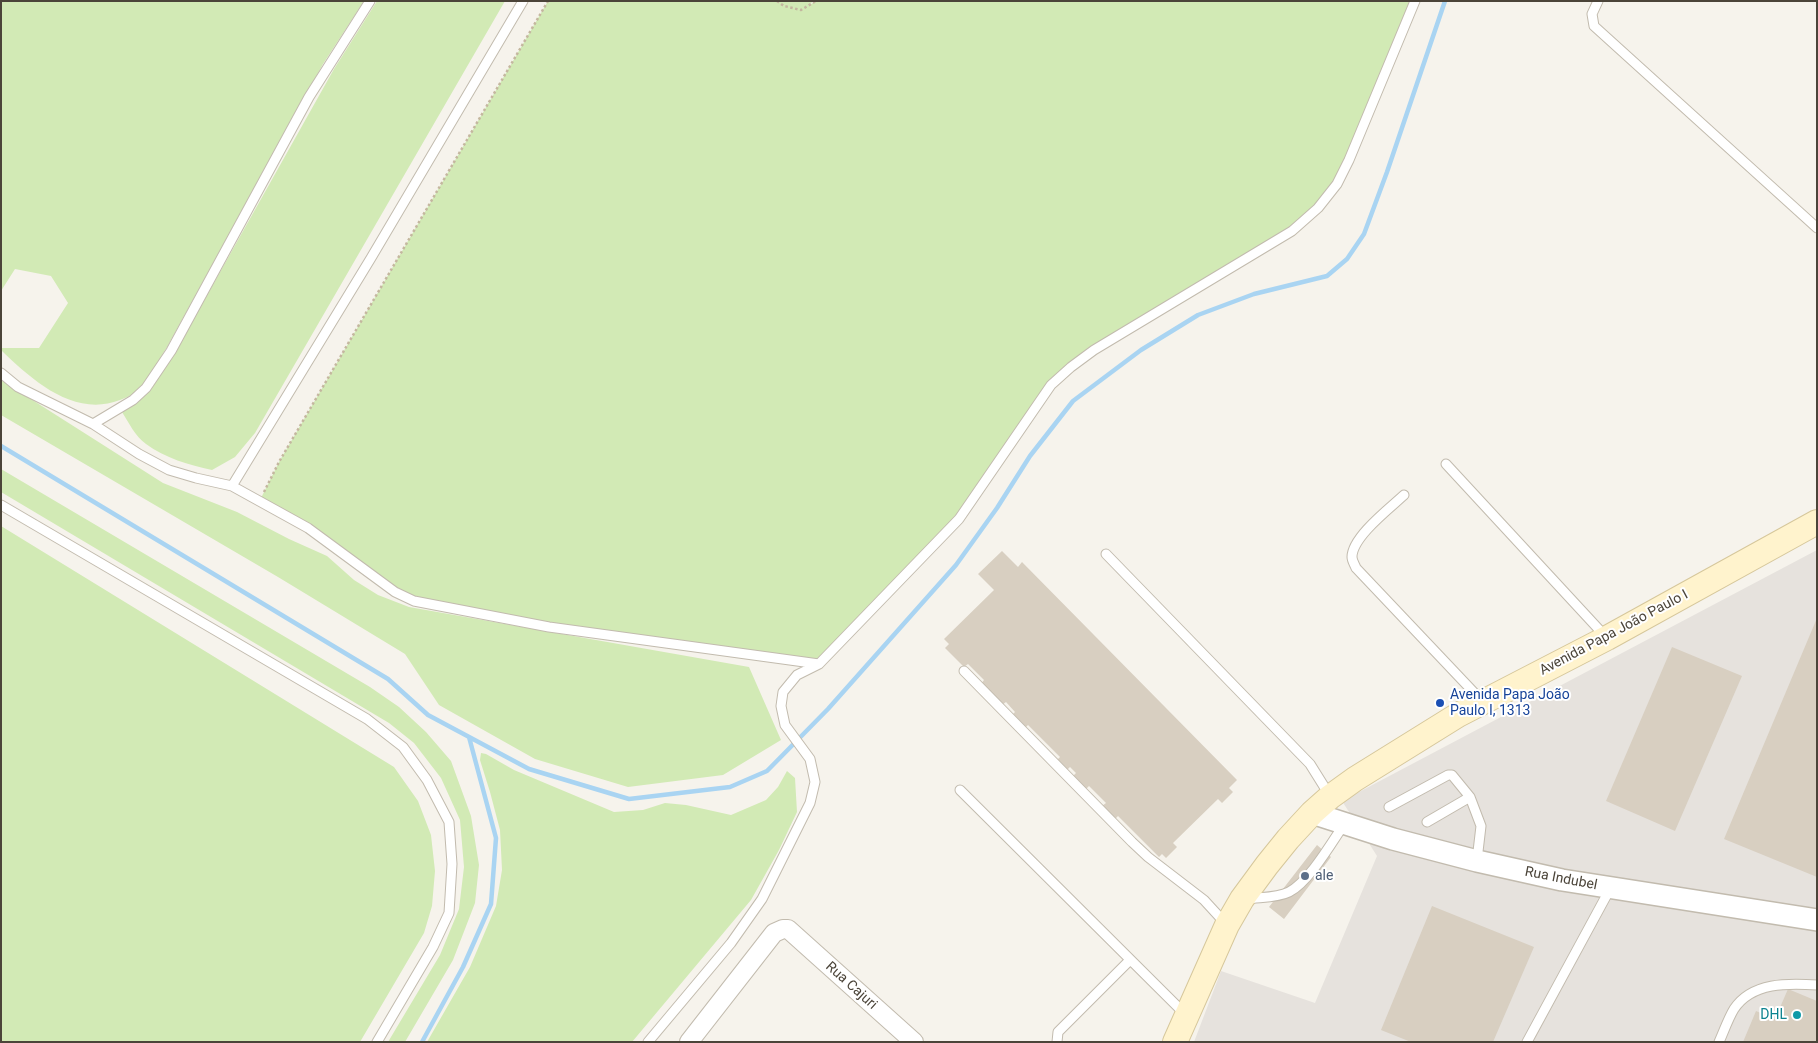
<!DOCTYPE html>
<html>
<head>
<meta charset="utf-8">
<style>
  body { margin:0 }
  #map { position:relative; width:1818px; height:1043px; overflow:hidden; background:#f6f3ec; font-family:Roboto,sans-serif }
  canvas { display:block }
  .frame { position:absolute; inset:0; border:2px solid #4b4439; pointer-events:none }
</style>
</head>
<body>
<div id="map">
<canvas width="1818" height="1043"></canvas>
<div class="frame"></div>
</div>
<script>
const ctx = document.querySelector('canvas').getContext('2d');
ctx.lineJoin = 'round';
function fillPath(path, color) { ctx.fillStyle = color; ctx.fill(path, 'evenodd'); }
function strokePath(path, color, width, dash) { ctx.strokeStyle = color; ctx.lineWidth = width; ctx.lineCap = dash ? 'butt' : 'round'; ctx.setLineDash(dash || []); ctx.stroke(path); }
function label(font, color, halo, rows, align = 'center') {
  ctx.font = font + ' Roboto,sans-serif'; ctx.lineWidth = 4; ctx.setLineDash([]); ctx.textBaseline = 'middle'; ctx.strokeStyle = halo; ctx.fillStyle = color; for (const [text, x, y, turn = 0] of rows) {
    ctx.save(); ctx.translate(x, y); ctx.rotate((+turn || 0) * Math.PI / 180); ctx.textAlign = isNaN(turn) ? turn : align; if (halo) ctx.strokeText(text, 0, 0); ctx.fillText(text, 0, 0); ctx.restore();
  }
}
const industrial = new Path2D(`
  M1817,550V1042H1194L1221,971L1315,1003L1377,856L1342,801Z`);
const green = new Path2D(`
  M1,1H364L323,64L167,347C157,363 148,382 134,393C130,396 125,398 120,400C74,418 32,380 1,350V348H39L68,303L51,276L15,269L1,291Z
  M377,1H505L255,433L235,457L212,470C189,465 165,458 146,444C135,436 129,423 122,412C149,396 157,380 174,354L334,69Z
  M548,1H813L808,6L816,1H1415L1342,174L1305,220L1094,350L1051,385L959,519L819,664L549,627L414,601L259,502L279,462Z
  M1,380L163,483L237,512L289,539L327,556L354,580L378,595L409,607L749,667L781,740L723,775L628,787L535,759L439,705L405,654L278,577L1,415Z
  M1,469L370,687L399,707L426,732L451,761L471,816L479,865L475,903L453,960L405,1042H388L440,955L459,909L464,867L460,820L441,778L414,743L389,723L1,492Z
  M1,526L394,767L418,801L431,835L435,871L432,906L424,933L360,1042H1Z
  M481,753L486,754L514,770L614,812L643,810L665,803L686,805L731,815L766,800L778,787L787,771L795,778L797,812L779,850L751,900L632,1042H427L470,967L496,906L502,870L500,830L490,792L480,760Z`);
const stream = new Path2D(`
  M1,446L388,679L428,715L529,769L629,799L730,787L767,771L828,709L956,565L997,508L1030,456L1073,401L1141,350L1198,315L1254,294L1327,276L1347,259L1364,234L1387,172L1445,1
  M422,1042L463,967L491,904L496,838L469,737`);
const building = new Path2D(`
  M1002,551L1018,567L1022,562L1237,780L1229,788L1233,792L1222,803L1218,799L1173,843L1177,847L1166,858L1162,854L1159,857L1118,816L1115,819L1102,806L1106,803L1089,786L1086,789L1073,776L1076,773L1070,767L1066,771L1056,761L1060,757L1028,725L1025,728L1012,715L1015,712L1006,702L1002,705L981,684L984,680L968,664L964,667L945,648L949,644L944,639L994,590L978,574Z
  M1817,618V877L1724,839Z
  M1672,647L1742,676L1675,831L1606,801Z
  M1317,845L1331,857L1284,919L1269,907Z
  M1432,906L1534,947L1493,1042H1411L1381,1030Z
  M1788,989L1817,1001V1042H1743L1756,1011L1775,1019Z`);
const path = new Path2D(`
  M777,1L784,6L801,10L816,1
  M264,492L279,462L548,1`);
const service = new Path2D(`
  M1598,1L1592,14L1594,26L1817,228
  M1,373L18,387L93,424L139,454L169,470L196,478L232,486L308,528L395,592L414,601L549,627L819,664
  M93,424L133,400L146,388L171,351L309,97L370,1
  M1446,464L1605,636
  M232,486L371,258L523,1
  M1404,495C1390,508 1352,537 1352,557C1352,561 1355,565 1356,568L1482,701
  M1,505L367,719L403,747L427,780L449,822L452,864L449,913L433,947L377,1042
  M1106,554L1310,764L1330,796
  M964,671L1132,842L1148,857L1204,900L1226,924
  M960,790L1185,1014
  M1389,807L1448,775H1452L1470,797L1481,826L1477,860
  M1427,822L1470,797
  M1247,899C1261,897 1277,898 1289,892C1309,882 1332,842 1345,823
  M648,1042L731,943L762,899L810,803L815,782L810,759L785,725L781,706L783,692L797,675L819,664L959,519L1051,385L1071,367L1094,350L1292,231L1318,208L1337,184L1349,160L1415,1
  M1057,1042L1058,1032L1130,960
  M1527,1042L1610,889
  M1719,1042C1724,1031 1728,1019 1734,1009C1752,982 1788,983 1817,985`);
const minor = new Path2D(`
  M689,1042L774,933L783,929H788L914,1042`);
const tertiary = new Path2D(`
  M1312,813L1393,839L1477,861L1562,880L1817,920`);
const secondary = new Path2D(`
  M1175,1042L1227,925L1242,899L1267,865L1288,839L1312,813L1330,797L1355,779L1458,715L1607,638L1817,522`);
const markers = [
  [1440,703,5,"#1a4fb4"],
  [1305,876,5,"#5c6f8a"],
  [1797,1015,5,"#0f9aa8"]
];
const streetNames = [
  ["Avenida Papa João Paulo I",1614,633,-28],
  ["Rua Indubel",1561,879,11],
  ["Rua Cajuri",851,986,42]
];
const transitNames = [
  ["Avenida Papa João",1450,695],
  ["Paulo I, 1313",1450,711]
];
const serviceNames = [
  ["ale",1315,876]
];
const cultureNames = [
  ["DHL",1787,1015]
];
fillPath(industrial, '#e6e2dd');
fillPath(green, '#d2eab5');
strokePath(stream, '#a9d4f2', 4.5);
fillPath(building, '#d8cfc1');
strokePath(service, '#c2bbae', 11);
strokePath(minor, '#c2bbae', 20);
strokePath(tertiary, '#c2bbae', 24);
strokePath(secondary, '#d6c79b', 26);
strokePath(path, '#c4b79f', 2.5, [2.5, 2.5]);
strokePath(service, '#fff', 9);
strokePath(minor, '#fff', 18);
strokePath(tertiary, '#fff', 21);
strokePath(secondary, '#fff3cd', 24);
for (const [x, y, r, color] of markers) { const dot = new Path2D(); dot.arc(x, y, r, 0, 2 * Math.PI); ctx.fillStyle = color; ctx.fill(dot); strokePath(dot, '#fff', 2); }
label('14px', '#4b4439', '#fff', streetNames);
label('14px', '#164399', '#fff', transitNames, 'left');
label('14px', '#4e5e75', '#fff', serviceNames, 'left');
label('14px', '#0d838f', '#fff', cultureNames, 'right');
</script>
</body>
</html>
